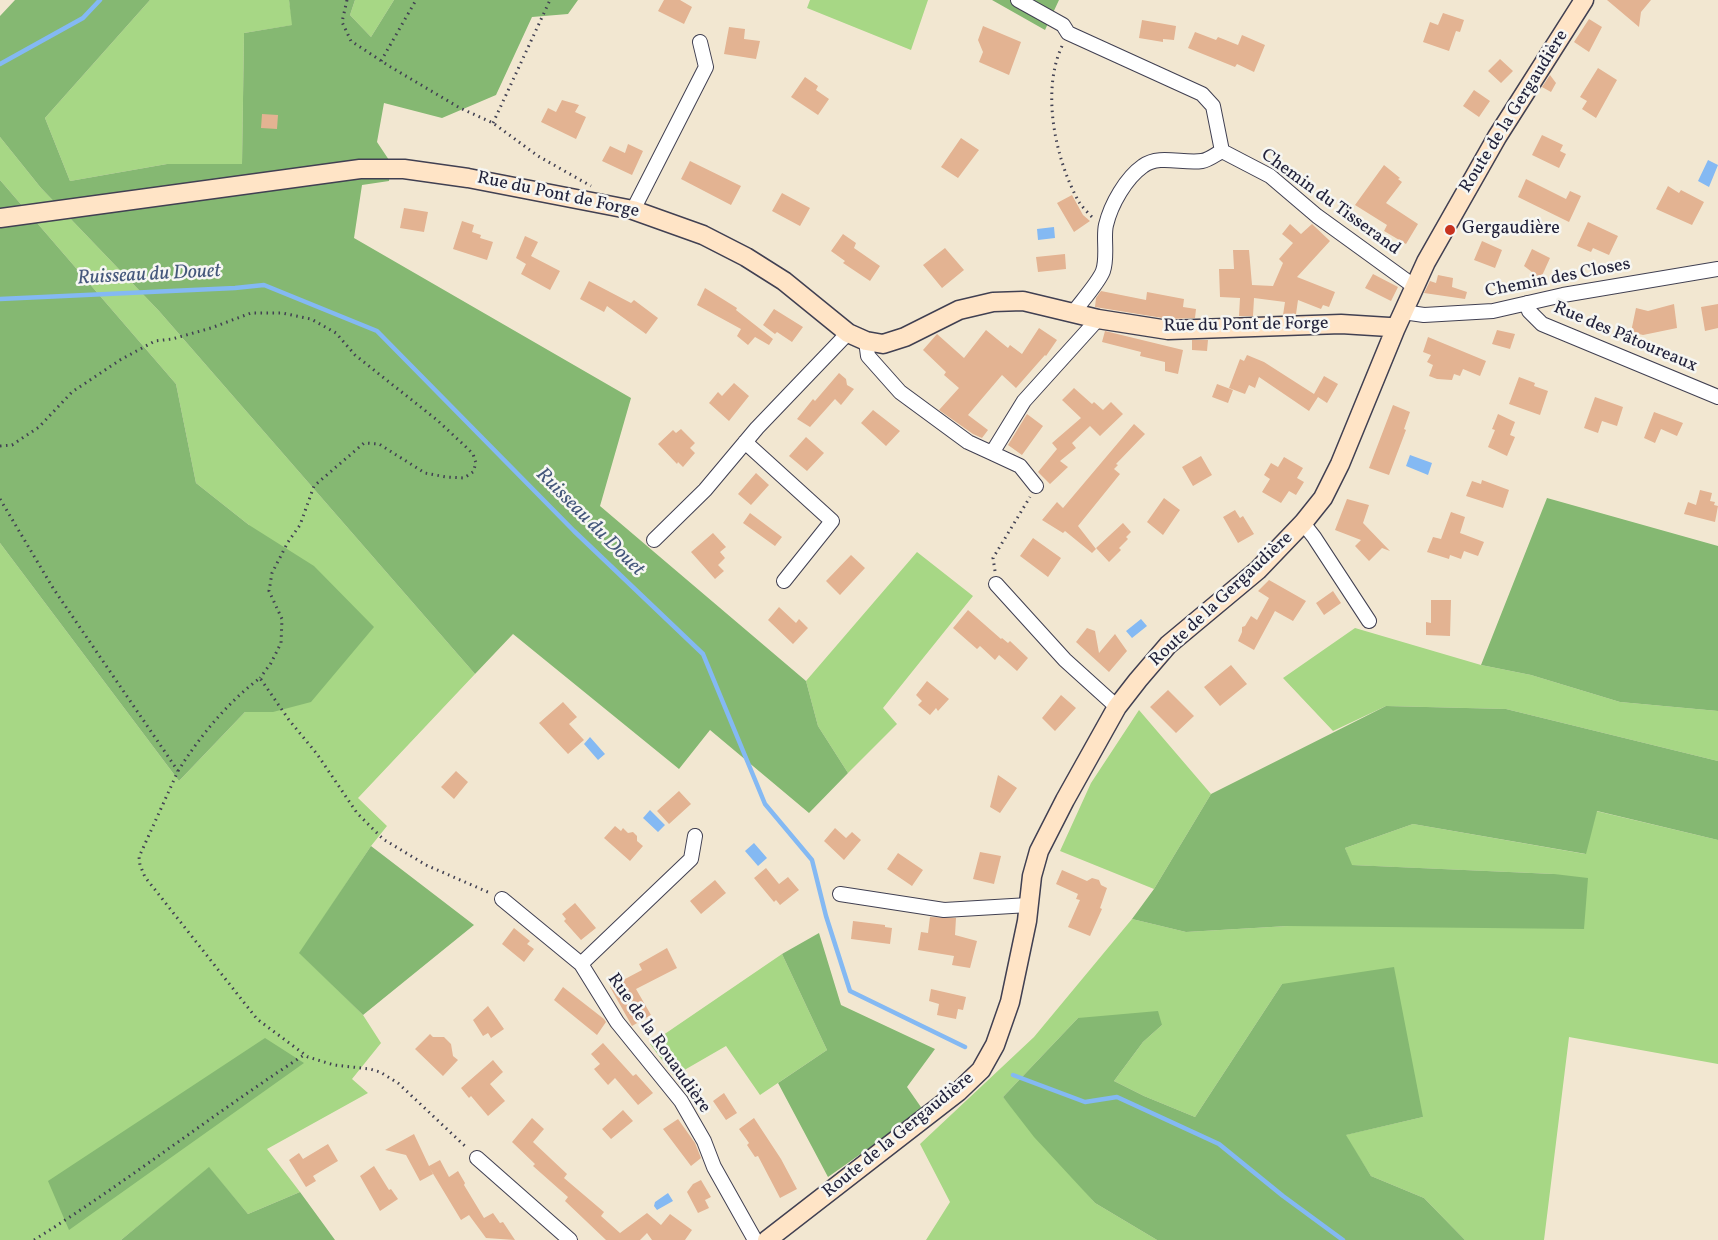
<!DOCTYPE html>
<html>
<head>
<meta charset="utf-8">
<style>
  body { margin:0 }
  canvas { display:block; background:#f2e7d1 }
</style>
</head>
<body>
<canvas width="1718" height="1240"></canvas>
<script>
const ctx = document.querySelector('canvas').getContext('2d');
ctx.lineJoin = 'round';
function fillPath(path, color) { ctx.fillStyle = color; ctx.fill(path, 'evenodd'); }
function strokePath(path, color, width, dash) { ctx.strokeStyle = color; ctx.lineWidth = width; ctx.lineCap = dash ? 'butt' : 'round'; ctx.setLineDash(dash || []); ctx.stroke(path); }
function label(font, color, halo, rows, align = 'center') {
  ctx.font = font + ' Vollkorn,serif'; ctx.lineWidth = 5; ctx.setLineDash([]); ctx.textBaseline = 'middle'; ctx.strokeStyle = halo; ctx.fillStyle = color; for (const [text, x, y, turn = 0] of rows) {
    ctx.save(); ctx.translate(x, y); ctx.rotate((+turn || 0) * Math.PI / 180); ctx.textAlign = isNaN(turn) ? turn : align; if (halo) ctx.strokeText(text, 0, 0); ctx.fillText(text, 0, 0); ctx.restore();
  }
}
const green = new Path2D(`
  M150,0H289L293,25L244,33L242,164H167L70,181L45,118Z
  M355,0H394L371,37L350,15Z
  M810,0H928L911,50L807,8Z
  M0,137L41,188L159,311L475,674L358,798L387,826L371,846L300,953L363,1015L381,1043L352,1079L368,1093L267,1149L300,1192L248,1214L209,1168L121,1240H0V543L179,781L245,712H273L249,525L196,483L176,384L0,180Z
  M917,552L973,596L883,708L897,724L848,773L818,726L806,681Z
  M1355,628L1481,665L1531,675L1620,702L1718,711V761L1506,709L1386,706L1333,731L1283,678Z
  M1139,710L1211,794L1154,889L1060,851L1091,783Z
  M1596,811L1718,840V1064L1569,1037L1544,1240H1465L1424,1198L1371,1176L1345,1135L1423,1117L1282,984L1195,1117L1144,1096L1114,1081L1143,1042L1162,1025L1078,1018L1003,1097L1095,1203L1157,1240H926L950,1202L920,1144L1034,1037L1132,919L1186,932L1288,926L1554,874L1351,865L1345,848L1413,824L1585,854Z
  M782,954L827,1050L760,1095L726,1046L674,1076L650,1044Z`);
const forest = new Path2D(`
  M15,0H150L45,118L70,181L167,164H242L244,33L292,25L289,0H355L350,15L371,37L394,0H578L568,14L532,17L496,95L442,118L384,103L377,142L391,163L389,181L362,185L354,238L631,398L600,506L806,681L818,726L848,773L809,813L710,730L679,769L513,634L475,674L159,311L41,188L0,137V16Z
  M992,0H1059L1045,30Z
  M0,180L176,384L196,483L249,525L314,566L374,627L311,702L273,712H245L179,781L0,543Z
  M1547,498L1718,546V711L1620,702L1531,675L1481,665Z
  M1386,706L1506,709L1718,761V840L1597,811L1586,854L1413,824L1345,848L1352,865L1554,874L1588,878L1584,929L1288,926L1186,932L1132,919L1154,889L1211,794Z
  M371,846L474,925L363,1015L299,953Z
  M819,933L841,1005L935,1049L907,1087L923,1110L828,1177L778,1083L827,1050L782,954Z
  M1394,967L1423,1117L1346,1135L1371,1176L1424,1198L1465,1240H1157L1095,1203L1034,1137L1003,1097L1078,1018L1158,1011L1162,1025L1143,1042L1114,1081L1144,1096L1195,1117L1282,984Z
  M265,1038L304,1063L69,1230L48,1181Z
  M209,1167L248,1214L300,1192L335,1240H121Z`);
const water = new Path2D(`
  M1708,160L1718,165L1709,187L1698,181Z
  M1054,227L1055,238L1038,240L1037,229Z
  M1410,455L1432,463L1428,475L1406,466Z
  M1141,619L1147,626L1132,638L1126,631Z
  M590,737L605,754L598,760L584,744Z
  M650,810L665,825L658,832L643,818Z
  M754,843L767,858L758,866L745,851Z
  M668,1193L673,1201L657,1210L654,1206L655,1202Z`);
const stream = new Path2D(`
  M0,64L83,18L100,0
  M0,299L235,288L264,285L377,331L574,531L703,654L765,804L812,860L826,916L850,991L965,1047
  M1013,1075L1085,1102L1117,1097L1219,1144L1283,1196L1343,1240`);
const building = new Path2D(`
  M664,0H680L692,7L684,24L658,11Z
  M1607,0H1651L1641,12L1639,27Z
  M1443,13L1464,20L1460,32L1456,31L1449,51L1423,42L1430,22L1438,25Z
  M1589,19L1602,27L1589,52L1574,42Z
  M1142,20L1176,26L1174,40L1163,39V42L1139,38Z
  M983,26L1021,42L1009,75L979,62L983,52L978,40Z
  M729,27L745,29L744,39L760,41L756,59L724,54Z
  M1195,32L1216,40L1218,37L1238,45L1242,35L1265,45L1254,72L1237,64L1235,67L1188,48Z
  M1500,59L1513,71L1501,83L1488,71Z
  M1598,68L1617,80L1596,118L1582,109L1587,101L1580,97Z
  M1550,75L1556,83L1551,92L1542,87Z
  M805,77L818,86L816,90L829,99L818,115L791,97Z
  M1474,90L1490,101L1479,117L1463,106Z
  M562,100L579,105L575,112L586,117L576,139L541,122L548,108L556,112Z
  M262,114L278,115L277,129L261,128Z
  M1542,135L1563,145L1560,151L1566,154L1559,168L1532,155Z
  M961,138L979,150L958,178L941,167Z
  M628,144L643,151L632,175L602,161L610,146L625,153Z
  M690,161L741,186L731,205L681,179Z
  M1384,165L1400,178L1398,179L1402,182L1386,203L1418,224L1406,244L1384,231L1387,225L1355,205Z
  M1526,179L1566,199L1570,191L1581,196L1569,222L1518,197Z
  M1668,186L1679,193L1681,190L1704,202L1692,225L1656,209Z
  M782,193L810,208L800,226L772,211Z
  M1072,195L1083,215L1090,221L1074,232L1057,203Z
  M404,208L428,212L424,232L400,228Z
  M462,221L474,225L472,232L481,235L480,238L493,242L487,260L453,249Z
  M1588,222L1618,236L1609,255L1593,248L1591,252L1577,246Z
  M1290,224L1301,234L1312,224L1330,241L1297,277L1335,292L1329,307L1323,305L1321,309L1298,300L1296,314L1283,315L1285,302L1254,298L1253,316H1239L1240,298L1220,297L1219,269H1234L1233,250H1249L1252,285L1273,286L1283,263L1279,259L1293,243L1282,234Z
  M843,234L856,243L854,248L880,266L870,281L843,263L845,261L831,251Z
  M525,236L538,242L531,256L560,271L550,290L521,274L526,264L516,258Z
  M1482,241L1502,250L1495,268L1474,260Z
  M945,248L964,270L942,288L923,265Z
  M1532,249L1550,258L1536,289L1532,272L1524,266Z
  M1065,254L1066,269L1038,272L1036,257Z
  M1373,274L1398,287L1391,301L1365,288Z
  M1438,275L1453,278L1452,287L1467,292L1465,299L1424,293L1430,281L1436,283Z
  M589,281L631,303L634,300L658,318L646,334L607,306L604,312L580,299Z
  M705,288L737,308L736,310L773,339L769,345L755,337L748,345L737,336L741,329L697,305Z
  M1101,291L1146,300L1147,292L1184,299L1183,307L1196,309L1195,318L1169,319L1095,307L1096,298Z
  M1674,304L1677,328L1643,335L1631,332L1636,308L1648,311Z
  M1718,304V328L1705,331L1701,307Z
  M774,309L803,327L792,342L777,332L775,334L763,325Z
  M1039,328L1057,340L1046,356L1045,355L1016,388L1002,375L968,415L988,430L982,438L973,434L939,410L959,388L944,375L946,372L923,350L937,334L964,358L986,330L1008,348L1010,345L1022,354Z
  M1497,330L1515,334L1510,349L1492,344Z
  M1105,331L1183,350L1178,374L1165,371V362L1140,356L1141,352L1102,342Z
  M1428,337L1486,361L1480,376L1463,369L1460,376L1454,374L1452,380L1437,379L1429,376L1433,365L1427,362L1431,355L1423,352Z
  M1192,340H1208L1207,351L1192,350Z
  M1247,355L1264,362L1314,394L1324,376L1338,384L1327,403L1318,397L1309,411L1259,377L1255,388L1249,385L1245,394L1229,388L1240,359L1244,361Z
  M839,373L846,379L847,385L854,389L841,405L835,399L810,427L797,419L813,399L815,401Z
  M1519,377L1535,383L1534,386L1548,391L1540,415L1509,404Z
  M734,383L749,396L729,421L709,403L718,392L722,396Z
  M1217,384L1233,390L1228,403L1212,397Z
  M1074,388L1092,404L1094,402L1103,410L1111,402L1123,414L1100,436L1090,426L1072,443L1076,448L1060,461L1068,467L1050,484L1038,472L1057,449L1052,443L1081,418L1062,400Z
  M1595,397L1623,407L1617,426L1602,421L1598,433L1584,428Z
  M1393,405L1410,412L1404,429L1406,430L1389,475L1369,468Z
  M873,410L900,431L886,446L861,423Z
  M1654,412L1683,423L1677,436L1661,429L1655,443L1644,438Z
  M1027,414L1043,426L1022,455L1008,445Z
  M1498,414L1515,422L1510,435L1515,437L1507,456L1488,447L1495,430L1492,429Z
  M1134,424L1145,434L1116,464L1118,465L1114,469L1120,474L1078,526L1096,549L1092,553L1065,531L1063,533L1042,520L1057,502L1063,508Z
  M681,429L695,443L690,448L695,453L683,467L678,462L677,464L658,444L673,430L676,433Z
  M806,437L824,453L807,471L789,456Z
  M1201,456L1212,475L1193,486L1182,467Z
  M1284,457L1303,468L1297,478L1304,482L1296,495L1289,491L1281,503L1262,492L1270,479L1264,475L1271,463L1278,467Z
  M756,473L769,485L751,505L738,494Z
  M1482,480L1509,490L1503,508L1466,496L1472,481L1481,484Z
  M1700,490L1712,493L1710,501L1715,502L1714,505L1718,506L1715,522L1684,514L1688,502L1696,505Z
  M1164,498L1180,510L1163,535L1147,522Z
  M1347,499L1369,505L1363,523L1390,551L1382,548L1369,561L1355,546L1361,540L1335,530Z
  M1235,510L1240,518L1243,516L1254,534L1238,543L1223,517Z
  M1451,512L1465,517L1460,533L1484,542L1478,556L1464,551L1461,559L1450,555L1449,559L1427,552L1433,537L1441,539Z
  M750,513L782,537L775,546L743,523Z
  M1123,523L1131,532L1126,537L1128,539L1119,548L1121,550L1109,562L1096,548Z
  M713,533L726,547L720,552L725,558L718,565L724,571L715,579L691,552Z
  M1033,538L1061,558L1048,577L1020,556Z
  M851,555L865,568L840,595L826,581Z
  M1269,580L1306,601L1293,621L1275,611L1254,650L1238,641L1242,632V627L1245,626L1251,616L1257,620L1269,598L1258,591Z
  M1333,591L1341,603L1324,615L1316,603Z
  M1431,600H1451L1450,636L1426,635V622L1431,623Z
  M779,607L796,623L799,619L808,628L793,644L768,620Z
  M968,610L1001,639L1002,638L1008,643L1010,641L1028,658L1017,671L999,655L995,660L980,646L977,649L953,628Z
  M1087,628L1095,631L1099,653L1115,634L1127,651L1109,672L1076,642Z
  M1231,665L1247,684L1220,706L1204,687Z
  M927,681L949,699L938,711L936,708L930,715L918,705L922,701L916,695Z
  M1168,690L1194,716L1176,733L1150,707Z
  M1061,695L1076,708L1055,731L1042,718Z
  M563,702L577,717L569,724L584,740L568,754L539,723Z
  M456,771L468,782L454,799L441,787Z
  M998,775L1017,788L1000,813L990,807Z
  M679,791L691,804L669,824L657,811Z
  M615,826L621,831L623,828L628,833L633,832L637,836V841L643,846L630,861L604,838Z
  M835,828L846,838L852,832L861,840L844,860L824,841Z
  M980,852L1001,856L994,884L973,879Z
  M898,853L923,870L912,886L887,869Z
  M766,868L779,884L788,877L799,890L780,905L776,900L774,902L754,878Z
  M1062,870L1087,881L1092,878L1099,880L1101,885L1107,888L1100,908L1102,909L1090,936L1068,927L1080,900L1076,899L1078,894L1056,884Z
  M715,880L726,893L701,914L690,901Z
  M575,903L596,928L581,940L564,921L566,919L562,914Z
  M930,917L956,918L955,935L977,941L970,968L952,965L954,956L918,950L921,932L928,933Z
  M853,921L885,925V927L892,928L890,944L851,939Z
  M514,928L530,941L527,944L534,949L524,962L502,944Z
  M667,948L677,968L636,989L651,1015L632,1026L610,987L642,970L639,964Z
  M563,987L604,1019L606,1022L597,1035L554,1000Z
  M931,989L966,997L963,1010L958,1009L956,1019L937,1015L939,1004L929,1001Z
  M488,1006L504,1029L491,1038L488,1033L483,1036L473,1020Z
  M430,1034L433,1037H444L451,1044L453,1056L458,1060L443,1076L415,1049Z
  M603,1043L633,1076L636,1074L653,1093L638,1105L615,1078L608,1085L594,1069L600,1064L591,1054Z
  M493,1060L503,1072L490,1084L505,1101L488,1116L471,1096L469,1098L461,1088Z
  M724,1093L737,1113L726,1120L713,1101Z
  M623,1110L633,1121L611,1139L602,1129Z
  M532,1118L544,1129L533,1142L567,1174L564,1178L604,1212L601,1216L620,1233L647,1213L661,1225L670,1214L692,1230L685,1240H652L647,1233L640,1240H606L565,1201L568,1197L533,1166L535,1164L512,1142Z
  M754,1118L781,1159L797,1189L780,1198L758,1156L755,1157L747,1145L749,1143L739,1129Z
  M678,1119L695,1143L701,1158L691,1166L663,1129Z
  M414,1134L429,1166L440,1160L449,1177L458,1171L465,1183L464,1185L484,1218L493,1213L500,1223L503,1222L515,1240L486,1238L469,1215L461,1220L429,1167L433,1174L420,1181L406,1155L385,1150Z
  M328,1144L338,1161L313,1176L316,1181L306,1187L289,1160L299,1153L303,1159Z
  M374,1166L389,1190L391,1189L398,1199L380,1211L360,1176Z
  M701,1180L711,1197L705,1200L709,1208L698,1213L687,1192L693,1184Z`);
const path = new Path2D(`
  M347,0L342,22L351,41L389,66L460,108L493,123L538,156L591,186
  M1062,46C1041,91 1055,159 1079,202C1083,208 1089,214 1094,219
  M381,61L416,0
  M493,123L550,0
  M0,446L12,445L39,427L72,392L120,360L155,341L172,339L211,328L251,313H282L311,319L336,333L355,355L437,420L465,446L473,454L476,463L473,472L464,478L446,477L425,473L379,444L364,443L314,486L300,525L288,542L272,573L269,591L282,619L281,643L271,663L260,678
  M0,499L53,588L178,771L139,857L140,865L145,877L257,1019L308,1057L334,1065L370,1069L380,1072L398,1083L467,1148
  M995,571L993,558L1030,497
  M178,771C200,736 227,703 260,678L289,720L317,754L357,813L383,839L426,865L490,893
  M34,1240C127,1182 213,1114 304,1055`);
const street = new Path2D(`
  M1018,0L1063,25L1068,33L1202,94L1213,106L1222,151L1270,176L1317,216L1415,287
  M633,210L706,67L700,42
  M1527,303L1529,311L1542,324L1718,397
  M1404,310L1410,313L1424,315L1493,311L1563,295L1718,269
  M1073,313C1081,302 1099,282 1103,271C1108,257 1103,237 1106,225C1111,204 1126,178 1143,166C1159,154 1183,164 1202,161C1209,160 1216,154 1222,151
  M866,341L868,356L900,392L968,442L992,453L1024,401L1098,319
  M745,442L832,521L784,581
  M992,453L1020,466L1036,486
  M1303,523L1314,537L1369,621
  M654,540L705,490L757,428L848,333
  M996,584L1065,660L1117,707
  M840,894L944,910L1029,905
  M502,899L581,964L617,1022L681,1101L704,1141L714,1167L755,1240
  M581,964L691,859L695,836
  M477,1158L570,1240`);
const secondary = new Path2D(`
  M0,218L360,169H404L468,178L633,210L703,235L746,257L784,281L848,333L866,341L883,344L905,337L959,310L993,302L1023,301L1098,319L1168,330L1341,324L1389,327L1395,330
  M767,1240L958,1092L981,1070L995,1045L1010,1002L1027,921L1032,876L1039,851L1065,800L1117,707L1138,680L1168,645L1258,570L1303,523L1323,498L1340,464L1395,330L1426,262L1497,137L1584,0`);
const markers = [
  [1450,230,6,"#c8321e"]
];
const streetNames = [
  ["Route de la Gergaudière",1515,112,-58],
  ["Rue du Pont de Forge",558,196,12],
  ["Chemin du Tisserand",1330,203,36],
  ["Chemin des Closes",1558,279,-11],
  ["Rue du Pont de Forge",1246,326,-1],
  ["Rue des Pâtoureaux",1625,338,23],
  ["Route de la Gergaudière",1222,600,-43],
  ["Rue de la Rouaudière",658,1044,55],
  ["Route de la Gergaudière",899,1136,-39]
];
const poiNames = [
  ["Gergaudière",1462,230]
];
const waterNames = [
  ["Ruisseau du Douet",149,276,-3],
  ["Ruisseau du Douet",589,523,45]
];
fillPath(green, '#a7d785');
fillPath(forest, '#85b872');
fillPath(water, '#84b9f3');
strokePath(stream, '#84b9f3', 4.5);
fillPath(building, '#e3b392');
strokePath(street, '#414052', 16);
strokePath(secondary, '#414052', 21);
strokePath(path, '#414052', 3, [1.5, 4.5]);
strokePath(street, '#fff', 14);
strokePath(secondary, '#ffe4c6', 18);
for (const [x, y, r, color] of markers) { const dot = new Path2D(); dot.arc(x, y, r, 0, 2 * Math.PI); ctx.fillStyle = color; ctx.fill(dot); strokePath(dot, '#f6f6f2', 2); }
label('18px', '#22223b', '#f6f6f2', streetNames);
label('18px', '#22223b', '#f6f6f2', poiNames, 'left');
label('italic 20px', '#44577b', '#f6f6f2', waterNames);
</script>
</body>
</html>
